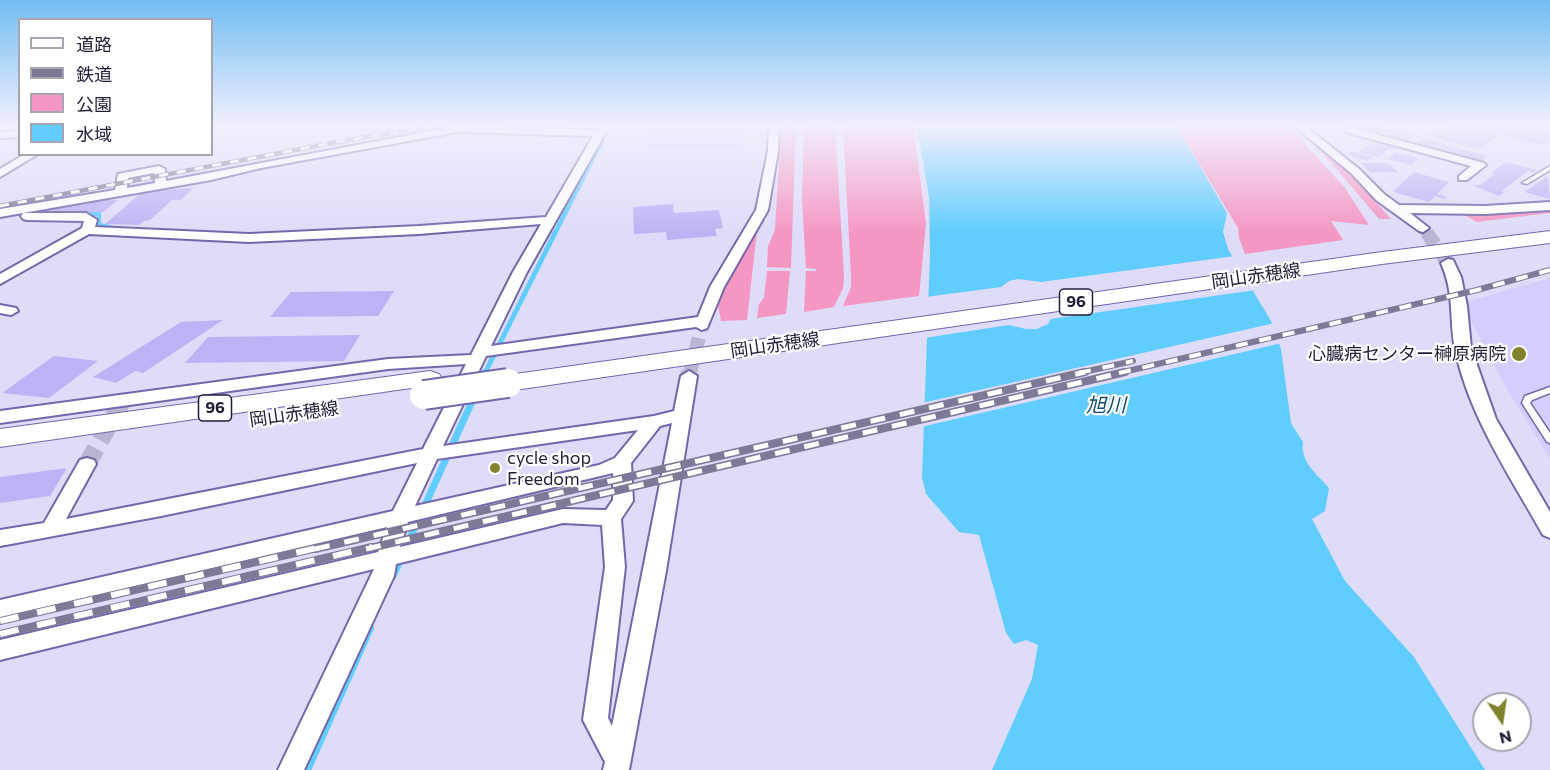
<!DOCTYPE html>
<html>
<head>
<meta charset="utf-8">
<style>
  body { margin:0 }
  #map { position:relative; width:1550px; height:770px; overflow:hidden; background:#dfdcfa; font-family:Commissioner,"Noto Sans JP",sans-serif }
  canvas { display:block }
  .legend { position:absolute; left:18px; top:18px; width:195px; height:138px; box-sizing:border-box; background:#fff; border:2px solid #a7a5b0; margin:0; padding:8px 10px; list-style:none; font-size:18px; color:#231d39 }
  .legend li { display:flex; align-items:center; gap:12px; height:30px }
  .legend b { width:30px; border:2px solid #a7a5b0 }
  .north { position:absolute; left:1472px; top:692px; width:60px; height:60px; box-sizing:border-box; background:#fff; border:2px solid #a7a5b0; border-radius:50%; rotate:167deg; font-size:16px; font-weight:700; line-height:24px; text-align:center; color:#231d39 }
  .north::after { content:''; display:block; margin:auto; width:21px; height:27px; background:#80822c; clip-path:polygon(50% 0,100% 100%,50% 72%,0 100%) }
</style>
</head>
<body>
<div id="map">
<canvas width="1550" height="770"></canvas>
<ul class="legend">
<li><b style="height:8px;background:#fff"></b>道路</li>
<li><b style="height:8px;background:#7e7996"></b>鉄道</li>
<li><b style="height:16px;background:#f497c2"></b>公園</li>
<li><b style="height:16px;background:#61cdfe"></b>水域</li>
</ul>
<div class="north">N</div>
</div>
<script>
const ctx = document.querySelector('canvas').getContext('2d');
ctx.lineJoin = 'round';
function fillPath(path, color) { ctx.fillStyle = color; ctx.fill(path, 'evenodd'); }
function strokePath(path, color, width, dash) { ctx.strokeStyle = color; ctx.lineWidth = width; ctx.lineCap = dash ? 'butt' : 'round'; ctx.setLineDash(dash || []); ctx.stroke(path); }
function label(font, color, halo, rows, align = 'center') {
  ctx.font = font + ' Commissioner,"Noto Sans JP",sans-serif'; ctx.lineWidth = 4.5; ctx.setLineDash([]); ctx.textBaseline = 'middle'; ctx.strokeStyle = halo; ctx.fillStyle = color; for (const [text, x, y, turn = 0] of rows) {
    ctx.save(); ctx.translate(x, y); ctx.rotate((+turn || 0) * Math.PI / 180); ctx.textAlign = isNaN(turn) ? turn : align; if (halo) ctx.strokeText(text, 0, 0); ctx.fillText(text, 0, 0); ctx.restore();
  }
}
const built = new Path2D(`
  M621,125H749L742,147L698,148H648L645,133Z
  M1550,278V458L1508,391L1469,317L1467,302Z`);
const green = new Path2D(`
  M781,125H796L791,268L767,267L768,246L775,230Z
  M804,125H835L844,276L843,288L834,307L804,312L806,271H816V269L806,268L802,199Z
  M843,125H913L926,223L919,296L843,306L851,287V276Z
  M1176,125H1288L1345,188L1369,225L1331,221L1343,240L1245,254L1239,238L1238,228Z
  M1301,132L1320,147L1334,162L1348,170L1391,219H1379L1334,166Z
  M1550,209V213L1477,222L1461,213Z
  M757,231L747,320L721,321L718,305L732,270Z
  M767,271H790L786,314L757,318L759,304L764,298Z`);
const water = new Path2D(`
  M919,125H1176L1227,213L1223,232L1228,249L1271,321L1281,349L1291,423L1303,442C1300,462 1317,474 1329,488L1325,511L1312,519L1345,581L1414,657L1485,770H992L1032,679L1038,645L1026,640L1014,644L1006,633L979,535L959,532L926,494L922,477L930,254L929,197L917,127Z`);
const pier = new Path2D(`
  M1235,256L1256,290L1051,319L1048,324L1037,329H1026L1009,325L924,338L926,297L1001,287L1009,281L1018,279L1041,282Z
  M1275,323L1282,343L921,427L922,403Z`);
const streamFar3 = new Path2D(`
  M78,213L99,214V225L113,228
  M554,235L603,139`);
const streamFar2 = new Path2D(`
  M485,373L555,233`);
const streamFar1 = new Path2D(`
  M483,378L486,372
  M405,549L475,395`);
const stream = new Path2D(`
  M392,577L406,547
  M307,770L370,628`);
const building = new Path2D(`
  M1381,125L1392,130L1415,136L1403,144L1375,136L1352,126Z
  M1430,125H1550V139L1545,146L1499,135L1482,147L1472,148L1426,134L1433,130L1449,132L1452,130Z
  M1423,138L1459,148L1449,155L1413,145Z
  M1386,142L1400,145L1394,150L1389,149L1379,157L1359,152L1369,144L1374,146Z
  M1460,148L1488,156L1478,163L1450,155Z
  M1352,151L1374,157L1368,161L1353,157L1348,154Z
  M1396,152L1419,158L1411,165L1387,159Z
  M1506,162L1537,170L1534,173L1528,171L1501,191L1505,192L1499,196L1472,185H1480L1495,174L1491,173Z
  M1360,163H1387L1398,172H1370Z
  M1414,172L1449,182L1437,194L1447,197L1445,199L1435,196L1429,202L1393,192Z
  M1548,176L1550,199L1524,192Z
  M193,188L181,200H172L150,220L144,221L139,225L105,224L143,191Z
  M94,200H118L103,212H48L56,206Z
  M673,204L674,213L719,210L723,228L715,229L717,236L667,240L666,232L634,234L633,207Z
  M394,291L378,316L270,317L291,292Z
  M223,320L143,373L135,371L116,383L93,377L181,322Z
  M360,335L344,361L185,363L208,337Z
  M54,356L98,361L49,398L2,393Z
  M67,468L50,496L0,503V477Z`);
const streetTunnelFar2 = new Path2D(`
  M1423,228L1428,235`);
const streetTunnelFar1 = new Path2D(`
  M1427,233L1448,263
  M690,373L702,325`);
const streetTunnel = new Path2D(`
  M689,376L690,372
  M87,464L123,400`);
const lane = new Path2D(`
  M1550,166V170L1527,184L1522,183Z
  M1550,387V393L1532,400L1530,403L1550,433V443L1547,442L1522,403L1525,396Z`);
const street = new Path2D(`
  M600,125H610L527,272L491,346L698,317L710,287L756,210L768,151L769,125H779L778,151L768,210L724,287L707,328L702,330L696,327L486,356L443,446L654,416L674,411L681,376L689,371L697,376L666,571L629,770H603L605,762L583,720L605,567L602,525L563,523L396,564L394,576L304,770H278L374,569L0,660V640L378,552L387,527L0,618V600L393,511L417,463L161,516L0,546V530L44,523L80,460L87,458L94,460L96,464L66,519L423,449L466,364L388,369L0,423V411L388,359L471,355L513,272L541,224L419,234L249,242L89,234L0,284V274L82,228L84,221L27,220L23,219L21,216L23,213H86L97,220L95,227L249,234L419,226L546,217L593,136L458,132L261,168L211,180L0,217V209L115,190L118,174L159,166L165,169L166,181L458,126L597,130ZM154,173L155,183L127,188L128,178ZM672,423L612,726L608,718L625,567L621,519L633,501L631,463L660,426ZM638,430L615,458L599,465L415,506L437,459ZM613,473V500L606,510L563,509L400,547L408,522Z
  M1293,125H1304L1359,169L1384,194L1399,205L1485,206L1550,202V210L1485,214L1410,213L1429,228L1423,232L1419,231L1376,200L1351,173Z
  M1349,127L1484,163L1486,165L1467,180H1459V176L1471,166L1345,132V128Z
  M20,131V137L0,138V132Z
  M25,154H38L0,177V169Z
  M1448,259L1453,260L1461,277L1467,306L1471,348L1496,419L1550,512V538L1543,535C1510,476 1469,416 1455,349C1449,318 1455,295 1441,263Z
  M0,305L16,308L18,311L11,315L0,313Z`);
const primary = new Path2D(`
  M1550,231V243L1382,264L508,391L499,389L495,383L499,377L508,375L1382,252Z
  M430,371L439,374L443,379L439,384L0,447V429Z`);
const railFar3 = new Path2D(`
  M0,206L348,140L441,125`);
const railFar2 = new Path2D(`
  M1079,373L1133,361
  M1119,373L1477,290L1550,270`);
const railFar1 = new Path2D(`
  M315,549L1085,372
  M366,549L1125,372`);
const rail = new Path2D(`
  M0,621L321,547
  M0,634L372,547`);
const primaryBridge = new Path2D(`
  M424,395L508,383`);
const markers = [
  [1519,354,8,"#80822c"],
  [495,468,6,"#80822c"]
];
const shields = [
  [1076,302,33],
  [215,408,33]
];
const shieldNames = [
  ["96",1076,302],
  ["96",215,408]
];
const streetNames = [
  ["岡山赤穂線",1256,276,-8],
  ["岡山赤穂線",775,345,-8],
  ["岡山赤穂線",294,414,-8]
];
const poiNames = [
  ["心臓病センター榊原病院",1506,354],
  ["cycle shop",507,458,"left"],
  ["Freedom",507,479,"left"]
];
const waterNames = [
  ["旭川",1106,405]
];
fillPath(built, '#d4cdfe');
fillPath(green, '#f497c2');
fillPath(water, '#61cdfe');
fillPath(pier, '#dfdcfa');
strokePath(streamFar3, '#61cdfe', 4.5);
strokePath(streamFar2, '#61cdfe', 5);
strokePath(streamFar1, '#61cdfe', 7);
strokePath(stream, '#61cdfe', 8);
fillPath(building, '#bdb3f4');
strokePath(streetTunnelFar2, '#b9b6d3', 11, [11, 6]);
strokePath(streetTunnelFar1, '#b9b6d3', 14, [14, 8]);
strokePath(streetTunnel, '#b9b6d3', 18, [18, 9]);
strokePath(lane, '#7367a9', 3);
strokePath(street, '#7367a9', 4);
strokePath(primary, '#7367a9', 2);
fillPath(lane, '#fff');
fillPath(street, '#fff');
fillPath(primary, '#fff');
strokePath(railFar3, '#7e7996', 4.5);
strokePath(railFar2, '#7e7996', 6);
strokePath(railFar1, '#7e7996', 8);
strokePath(rail, '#7e7996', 8);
strokePath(railFar3, '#fff', 3, [9]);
strokePath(railFar2, '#fff', 4, [12]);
strokePath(railFar1, '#fff', 5, [15]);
strokePath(rail, '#fff', 6, [19]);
strokePath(primaryBridge, '#7367a9', 32, []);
strokePath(primaryBridge, '#fff', 28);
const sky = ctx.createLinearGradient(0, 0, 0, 233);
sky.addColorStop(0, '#72bef1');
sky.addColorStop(0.54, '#f1effd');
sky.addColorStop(1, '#f1effd00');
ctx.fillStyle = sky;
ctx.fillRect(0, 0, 1550, 233);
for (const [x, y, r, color] of markers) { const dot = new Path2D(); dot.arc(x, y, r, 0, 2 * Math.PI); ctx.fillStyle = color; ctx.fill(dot); strokePath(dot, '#fff', 2); }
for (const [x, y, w] of shields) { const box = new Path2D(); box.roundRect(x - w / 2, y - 13, w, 26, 4.5); ctx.fillStyle = '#fff'; ctx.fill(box); strokePath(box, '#231d39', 1.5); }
label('bold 16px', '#231d39', null, shieldNames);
label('18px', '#231d39', '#fff', streetNames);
label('18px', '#231d39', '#fff', poiNames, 'right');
label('italic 20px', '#104e67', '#fff', waterNames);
</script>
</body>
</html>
